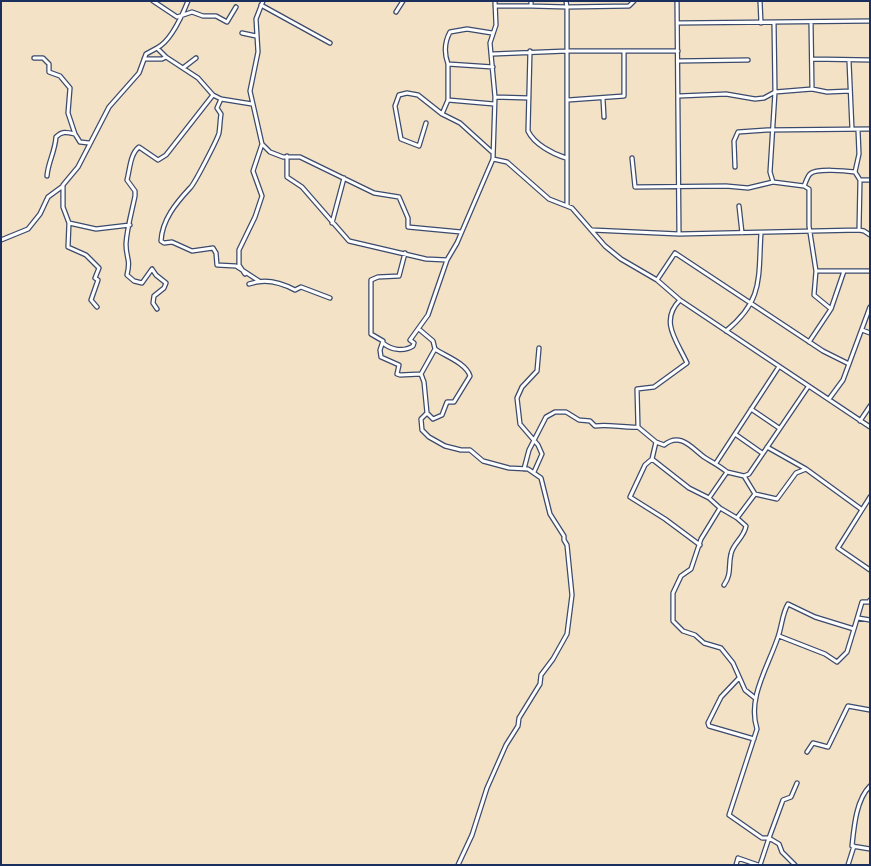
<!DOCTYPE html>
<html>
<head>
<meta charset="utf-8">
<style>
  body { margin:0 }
  #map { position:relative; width:871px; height:866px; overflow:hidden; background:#f3e2c5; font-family:"Libre Caslon Text",serif }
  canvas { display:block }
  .frame { position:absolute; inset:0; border:2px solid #1b2f5e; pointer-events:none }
</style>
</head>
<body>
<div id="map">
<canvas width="871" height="866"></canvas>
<div class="frame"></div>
</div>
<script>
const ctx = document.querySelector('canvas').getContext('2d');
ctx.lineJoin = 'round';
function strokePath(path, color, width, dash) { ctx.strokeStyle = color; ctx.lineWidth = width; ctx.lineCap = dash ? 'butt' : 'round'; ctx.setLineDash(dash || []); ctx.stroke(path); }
const street = new Path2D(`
  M153,1L177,17L192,12L203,16H216L227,22L236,7
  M188,1C182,16 171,41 157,48L166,57L198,78L213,95L221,99L252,104
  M566,1L567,7L629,6L634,1
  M677,1L679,234
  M760,1L761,23
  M261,5L330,43
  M495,6H531
  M396,12L403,1
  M811,22L812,89L827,92L850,91
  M678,23L870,21
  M242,33L256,36
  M492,33L467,29L450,32C444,43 444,53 448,64L493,67
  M530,51L528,131C534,144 553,154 566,158
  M493,54L567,51V7L531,6V1
  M34,58H43L49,64V72L60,76L70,88L68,113L75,134
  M144,59H162L166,57
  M813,59L870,60
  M678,61L748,60
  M849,61L852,129
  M183,68L196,58
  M679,96L726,94L755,99L764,98L775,92L812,89
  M495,97L529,98
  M221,99L217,108L221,114C220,120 220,127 219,133C218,138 194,185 190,188C176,203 162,220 161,241L164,243L172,242L192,251L213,248L216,253L217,265L236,266L259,281
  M603,99L604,117
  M448,100V64
  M568,100L624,96V52
  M442,114L448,100L494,104
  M426,123L419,146L401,139L395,106L399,95L407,93L418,95L442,114L460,123L492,152
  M858,130L859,154L855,172L860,180H870
  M262,144L270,152L283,157H300L374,193L399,197L408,218V227L461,232
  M287,156V177L302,187L349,241L426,259L447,260
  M632,158L635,187L726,186L748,188L773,182L804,186C806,182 807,177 810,174C816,168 847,171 855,172
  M493,159L507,162L549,199L572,208L605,246L621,259L657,280L680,300L870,427
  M735,167L734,141L738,132L767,130L870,129
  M47,176C48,162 55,152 56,137C62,131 66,132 75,134L80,142L89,143
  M773,182L770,172L775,92L774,23
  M804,186L809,189V226L816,271L814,295L831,309L809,342
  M567,206V51H678
  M739,206L742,233
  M69,223L96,229L130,225
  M332,223L344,178
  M592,230L679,234L859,230L864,231L870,235
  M859,230L860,180
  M1,240L28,229L40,214L48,197L63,186
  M405,253L399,276L378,277L371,280V334L383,341L380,350L381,357L399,365L397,374L400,375L421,374L435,349L433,341L420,330
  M816,271H870
  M245,274L239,265V250L255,217L262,196L253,171L262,144L250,91L258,52L256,19L263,1
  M657,280L675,253L823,351L849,364
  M249,284C265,278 280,282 295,290L301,287L330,298
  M680,300C659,321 677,341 687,363L654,387L637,389L638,427L656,442L652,459L689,488L709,498L727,472L744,476L749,474L808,387
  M97,307L91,300L98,280L95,278L99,268L86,255L68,247L69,223L63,207V185L78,167L109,107L139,73L146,54L157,48
  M157,309L153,303L154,296L164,288L166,283L156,275L152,269L142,283L134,281L127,275C131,258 126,259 126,244C127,228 132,211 135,196V191L127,180C130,169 130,154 139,147L158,160L166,155L213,95
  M831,309L844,271
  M862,330L870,333
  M726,331C764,300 758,278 761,233
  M383,343C391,350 404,352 413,346L414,343L410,340L428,315L447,260L457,243L493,159L495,97L490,43L496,25L495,1
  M421,374L424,382L427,413L421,419L422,430L429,437L445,446L461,450H470L483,461L509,468L528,469L541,478L550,514L564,536V540L567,545L572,595L567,634L553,659L541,675L540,684L519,718L518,726L506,745L487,788L472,835L458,865
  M829,399L843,380L870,307
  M751,409L779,428
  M427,413L433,419L442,415L447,402H454L470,376C466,363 445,356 435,349
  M860,421L870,406
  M735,434L762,453
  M656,442L664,445C680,432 691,447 704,457C712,462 720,466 727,472
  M767,447L806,469L861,509
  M652,459L645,465L630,497L665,519L700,545
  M716,463L778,368
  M524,469L529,450L546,417L555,412H566L579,420L590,421L595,426C610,424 623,428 638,427
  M534,472L542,454L538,445L520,424L517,398L522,387L537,371L539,348
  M744,476L755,494
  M870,497L838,548L870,570
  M709,498L720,508L701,539L691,569L681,576L673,593V621L683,631L695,635L704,643L721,648L733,663L745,690L755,698
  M720,508L737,518
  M724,585C732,574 728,566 731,554C733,543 744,538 746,526L737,518L755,494L777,499L796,473L806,469
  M858,618L870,620
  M779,636L825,654L837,662L847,652L854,629
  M739,678L721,697L708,723L709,726L754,739
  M807,752L813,743L828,747L848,706L870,710
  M797,783L791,797L783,800L769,838H762L729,815L757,729C747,698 768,667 778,637C782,626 782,614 788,604L815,617L854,629L862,602H869L870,600
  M870,786C856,800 854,827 852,846L870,849
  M736,865L738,858L758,865
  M760,865L769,838L779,844L782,852L795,865
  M848,865L854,846`);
strokePath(street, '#3b4a6d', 5.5);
strokePath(street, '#fff', 3);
</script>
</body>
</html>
